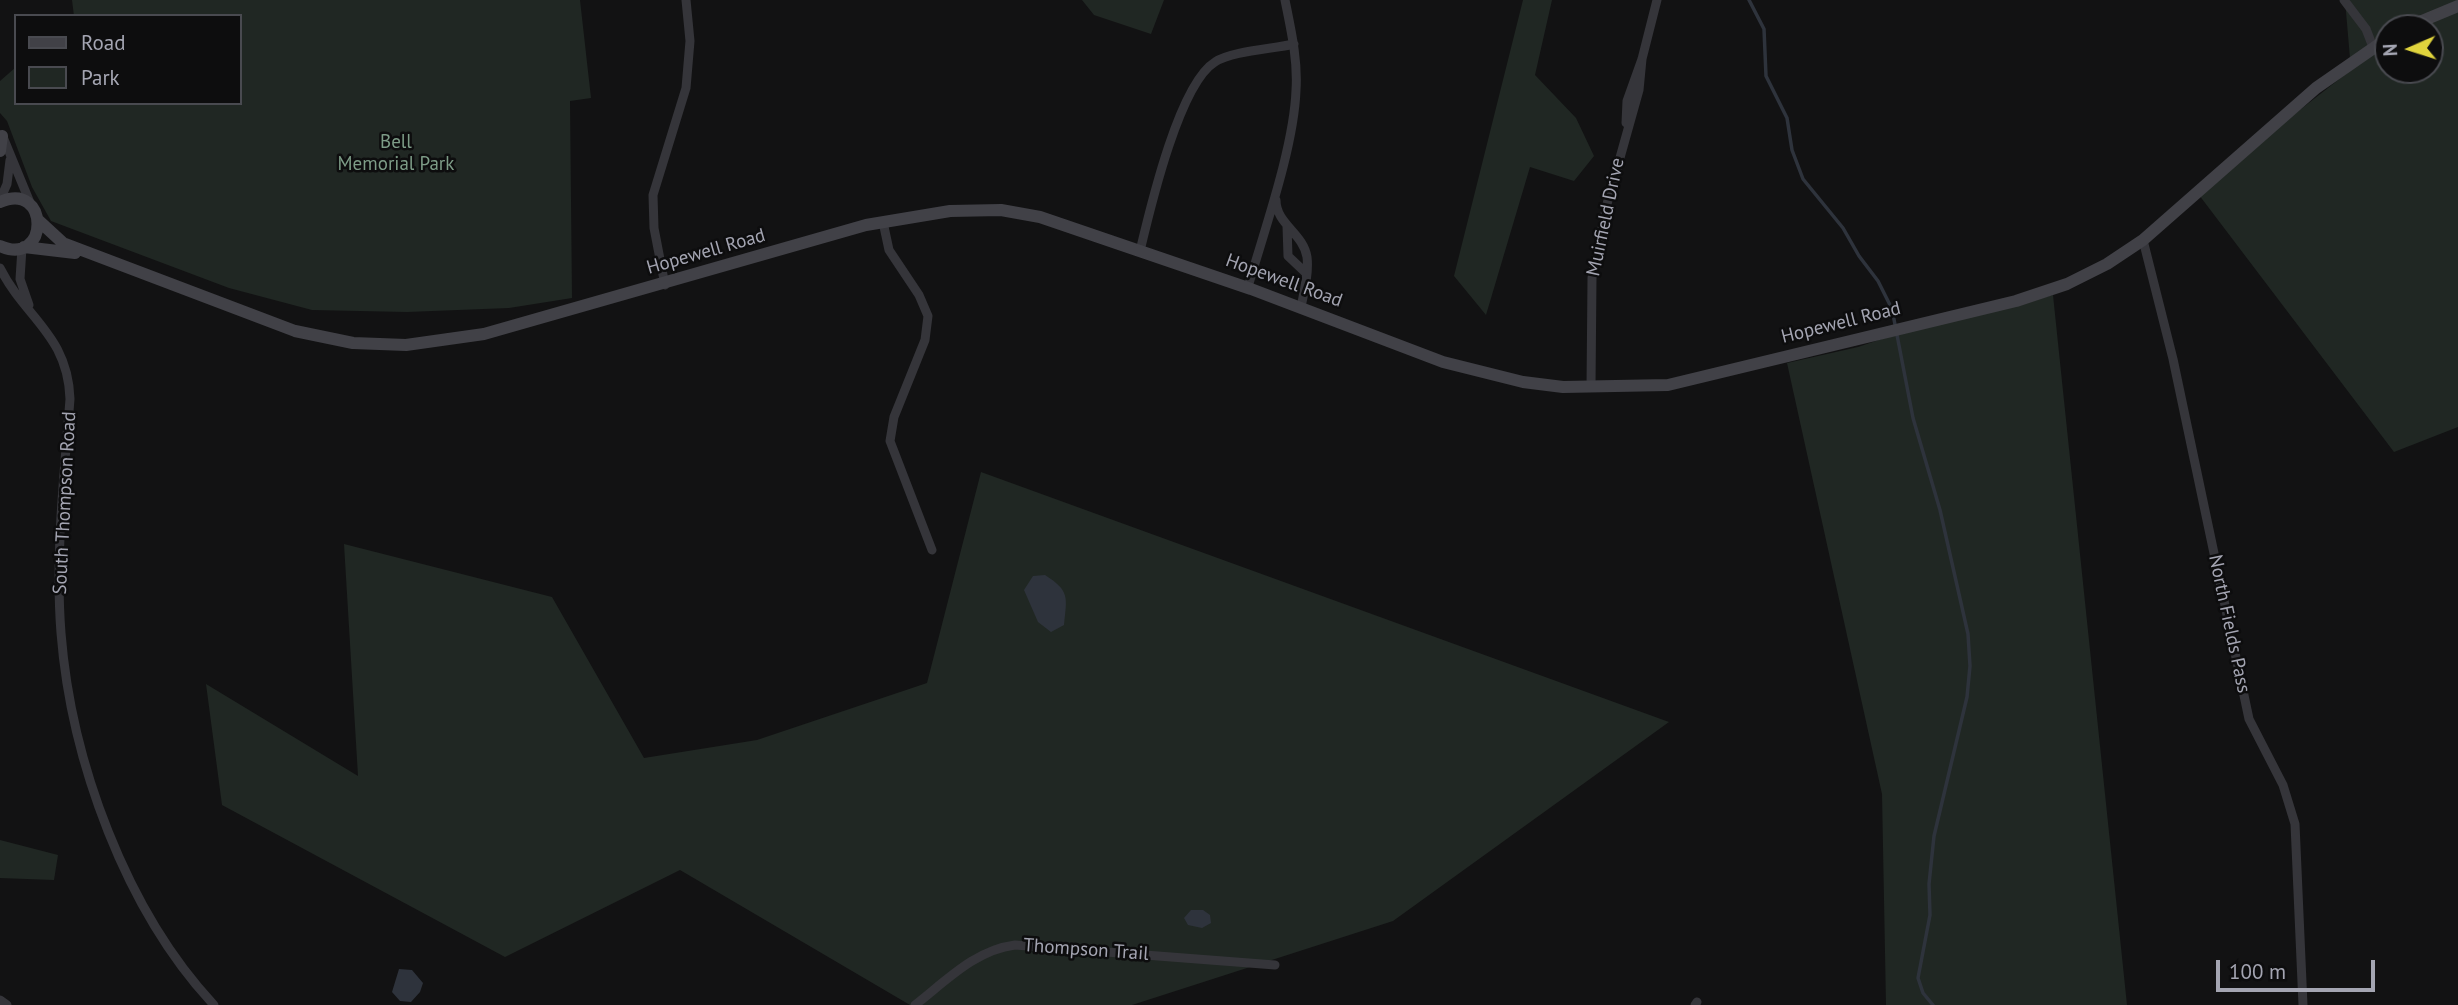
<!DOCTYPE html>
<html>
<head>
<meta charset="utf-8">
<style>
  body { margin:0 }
  #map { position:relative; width:2458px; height:1005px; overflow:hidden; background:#121213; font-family:"PT Sans",sans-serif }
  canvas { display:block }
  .legend { position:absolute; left:14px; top:14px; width:228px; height:91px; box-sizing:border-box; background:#0d0d0e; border:2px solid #494a50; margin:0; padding:9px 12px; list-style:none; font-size:21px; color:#a4a5b2 }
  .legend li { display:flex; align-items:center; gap:14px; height:35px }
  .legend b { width:35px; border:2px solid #494a50 }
  .north { position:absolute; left:2374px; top:14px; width:70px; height:70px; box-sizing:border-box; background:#0d0d0e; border:2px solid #494a50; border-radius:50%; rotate:267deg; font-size:19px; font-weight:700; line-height:28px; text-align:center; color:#a4a5b2 }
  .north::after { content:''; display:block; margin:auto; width:24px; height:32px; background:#e0d43d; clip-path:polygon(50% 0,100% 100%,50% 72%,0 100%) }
  .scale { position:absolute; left:2216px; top:960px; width:159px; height:32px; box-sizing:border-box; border:4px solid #a4a5b2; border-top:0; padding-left:9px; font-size:21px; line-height:24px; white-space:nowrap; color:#a4a5b2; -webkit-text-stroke:5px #0d0d0e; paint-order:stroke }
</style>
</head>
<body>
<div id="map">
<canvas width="2458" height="1005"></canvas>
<ul class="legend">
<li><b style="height:9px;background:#414147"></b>Road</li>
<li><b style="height:19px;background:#202723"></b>Park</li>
</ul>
<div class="north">N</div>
<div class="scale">100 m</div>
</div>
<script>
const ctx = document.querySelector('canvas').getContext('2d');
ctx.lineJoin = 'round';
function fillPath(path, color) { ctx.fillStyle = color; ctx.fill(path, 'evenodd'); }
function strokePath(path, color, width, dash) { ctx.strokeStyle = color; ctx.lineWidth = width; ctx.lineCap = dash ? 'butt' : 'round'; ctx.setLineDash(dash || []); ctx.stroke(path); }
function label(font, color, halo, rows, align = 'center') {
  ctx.font = font + ' "PT Sans",sans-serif'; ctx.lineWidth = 5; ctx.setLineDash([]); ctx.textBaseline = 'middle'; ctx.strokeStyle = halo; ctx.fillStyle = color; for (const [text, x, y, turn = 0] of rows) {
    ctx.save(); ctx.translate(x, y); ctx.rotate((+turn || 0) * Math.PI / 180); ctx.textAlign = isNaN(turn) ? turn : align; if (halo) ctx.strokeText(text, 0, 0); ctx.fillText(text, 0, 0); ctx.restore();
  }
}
const green = new Path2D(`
  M72,0H580L591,98L570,101L572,298L509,308L407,312L312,310L229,288L51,221L32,187L7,121L0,113V81L16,67V103H240V16H74Z
  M1082,0H1164L1151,34L1094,15Z
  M1523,0H1552L1535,75L1576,118L1594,156L1574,181L1530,167L1486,315L1454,276Z
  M2345,0H2458V427L2394,452L2196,191L2351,70ZM2388,28H2430V70H2388Z
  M2053,295L2127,1005H1886L1882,794L1787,363L1858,347L1923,325Z
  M981,472L1669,722L1393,921L1132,1005H910L680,870L505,957L222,805L206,684L358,776L344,544L552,597L644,758L757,740L927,683Z
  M0,840L58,855L54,880L0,878Z`);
const water = new Path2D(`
  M1045,575C1070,591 1067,597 1064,625L1051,632L1038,622L1024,590L1033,576Z
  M1191,910H1203L1210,915L1211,923L1202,928L1188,925L1184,918Z
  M399,969L412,970L423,983L420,992L411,1002L400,1001L392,992Z`);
const stream = new Path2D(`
  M1749,0L1764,29L1766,76L1787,118L1792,150L1803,179L1843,228L1859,256L1878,281L1892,309L1913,418L1940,510L1968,634L1970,666L1967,697L1934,836L1929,884L1930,915L1918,978L1923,993L1933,1005`);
const street = new Path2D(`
  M2344,0L2366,29L2373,47
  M1626,123L1627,101L1642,59L1657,0
  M3,137L31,205
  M0,200L7,184L10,160
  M1276,200C1276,224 1303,233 1307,257C1309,273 1304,292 1301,307
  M883,222L889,250L919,295L928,316L925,340L894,417L890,441L932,550
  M1287,226L1288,256L1307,274
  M2143,240L2173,359L2249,719L2283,785L2295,824L2303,1005
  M22,248L20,279L29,305
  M1140,251C1150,209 1179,84 1215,62C1232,51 1273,49 1294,44
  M0,268C25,318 68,335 70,399C64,477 55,555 61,633C71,761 126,911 214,1005
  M665,285L654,228L653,195L686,88L690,41L686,0
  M1248,287C1264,231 1294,147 1296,90C1298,60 1291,30 1285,0
  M1591,387L1592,278L1607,204L1639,90L1642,59
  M0,1000L7,1005
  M915,1005C946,981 975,950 1015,945L1275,965
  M1695,1005L1697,1002`);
const secondary = new Path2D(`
  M2405,28L2458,6
  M0,151L2,136
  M0,202C50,180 50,268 0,246
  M38,220L63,243L295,331L353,343L406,345L484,334L866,225L950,211L1001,210L1040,217L1251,289L1443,362L1523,382L1563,387L1668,385L2016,301L2067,284L2107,264L2143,240L2316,88L2388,38
  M24,247L75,253`);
const parkNames = [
  ["Bell",396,143],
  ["Memorial Park",396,165]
];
const streetNames = [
  ["Muirfield Drive",1606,217,-78],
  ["Hopewell Road",706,252,-16],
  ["Hopewell Road",1284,281,20],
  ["Hopewell Road",1841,323,-14],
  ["South Thompson Road",65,503,-87],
  ["North Fields Pass",2229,624,78],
  ["Thompson Trail",1086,950,4]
];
fillPath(green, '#202723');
fillPath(water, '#2e333c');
strokePath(stream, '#2e333c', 3.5);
strokePath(street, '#35353a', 9);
strokePath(secondary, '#414147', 12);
label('19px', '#7d9c87', '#0d0d0e', parkNames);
label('19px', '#a4a5b2', '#0d0d0e', streetNames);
</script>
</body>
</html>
